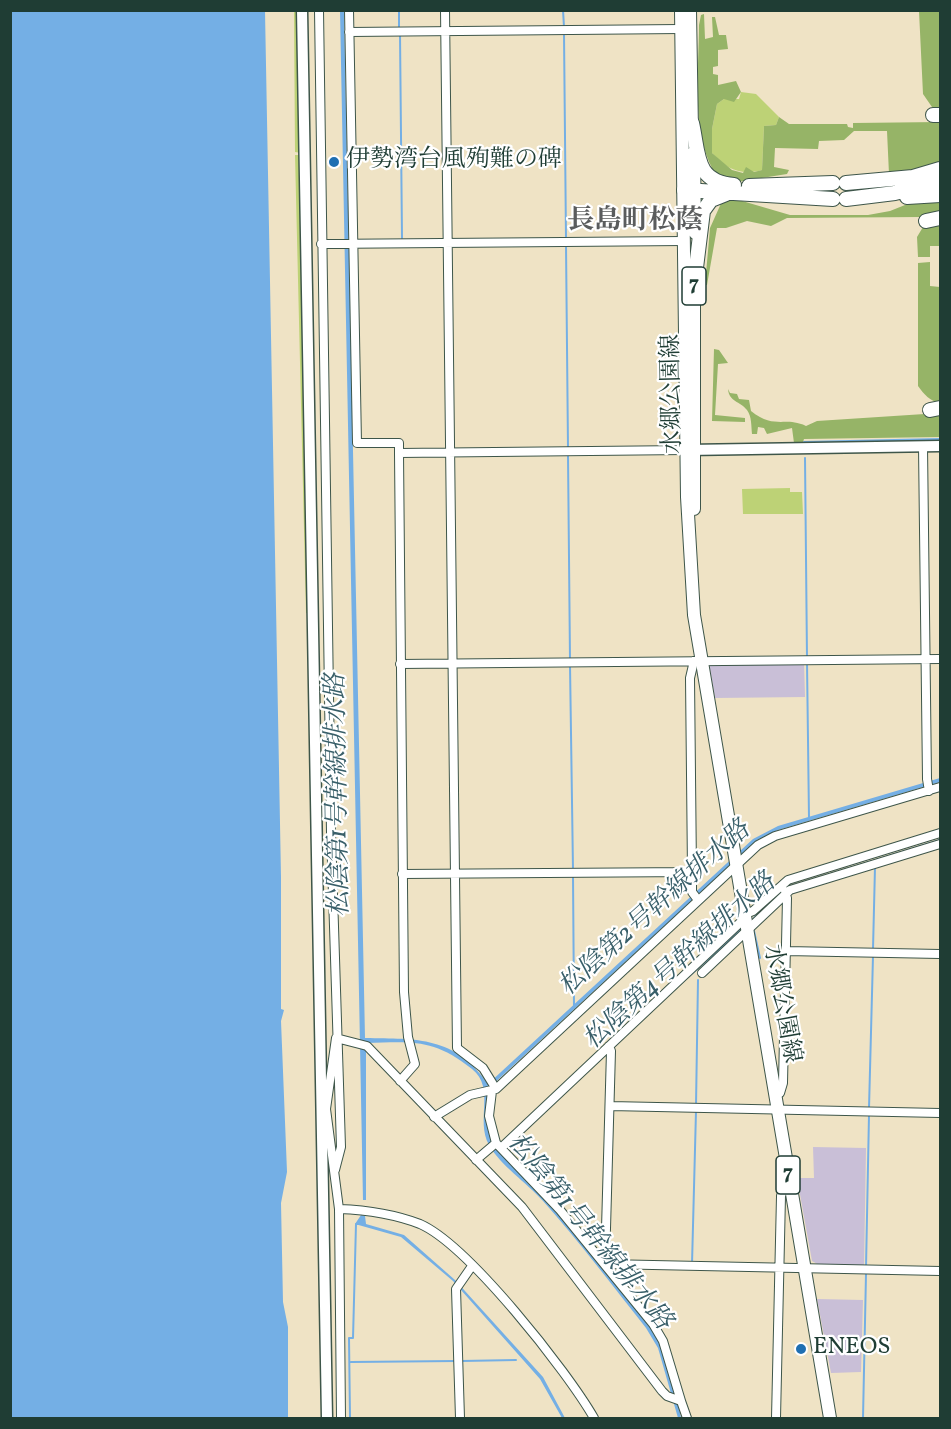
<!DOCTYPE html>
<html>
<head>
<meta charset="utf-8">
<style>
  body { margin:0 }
  #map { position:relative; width:951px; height:1429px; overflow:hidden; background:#efe3c5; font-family:Vollkorn,serif }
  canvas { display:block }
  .frame { position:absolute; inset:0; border:12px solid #1f3d34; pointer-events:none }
</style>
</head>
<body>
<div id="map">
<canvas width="951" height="1429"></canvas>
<div class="frame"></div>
</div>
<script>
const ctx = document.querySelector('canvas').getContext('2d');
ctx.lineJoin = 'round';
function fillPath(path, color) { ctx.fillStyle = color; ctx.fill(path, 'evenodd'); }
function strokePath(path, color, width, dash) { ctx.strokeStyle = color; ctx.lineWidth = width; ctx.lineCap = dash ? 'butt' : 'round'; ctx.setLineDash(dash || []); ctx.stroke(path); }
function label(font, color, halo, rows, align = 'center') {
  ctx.font = font + ' Vollkorn,"Noto Serif JP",serif'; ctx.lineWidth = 4.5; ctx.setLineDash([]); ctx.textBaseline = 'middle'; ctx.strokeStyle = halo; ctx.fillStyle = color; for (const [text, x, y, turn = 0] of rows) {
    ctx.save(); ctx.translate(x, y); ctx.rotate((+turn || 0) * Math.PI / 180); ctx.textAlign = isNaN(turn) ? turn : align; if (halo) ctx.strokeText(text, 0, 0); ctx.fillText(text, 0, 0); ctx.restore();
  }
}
const industrial = new Path2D(`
  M804,662L805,697L715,698L709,664Z
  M813,1147L866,1148L864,1267L819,1265L812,1261L797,1178H814Z
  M817,1299L863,1300L861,1372L831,1373Z`);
const green = new Path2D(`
  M294,11H299L301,153L295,152Z
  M741,92L756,94L779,117L776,125L764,126L762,170C741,176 726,169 712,153V129L717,104L724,99H739Z
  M295,155H299L301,160L309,613H306Z
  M790,488V492H802L803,514H743L742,489Z`);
const forest = new Path2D(`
  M919,11H940V109L932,107L923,94Z
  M704,14L705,39L713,37L712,17H715L719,35H726L728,49L718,50V66L713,67V74L718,75V85L736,81L741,92L734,102L724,99L717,104L712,129V153L732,170L743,173L746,167L754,172L762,170L764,126L776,125L779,117L789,124H847L848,127L853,128V123L940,122V166L889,174L887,131H854L844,140L819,141L818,149L775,148L774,167L789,170L787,174L730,183L712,174L713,170C691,129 699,70 699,25L701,15Z
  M732,198L790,215H868L890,211L915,201L940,200V214L921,217L787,218L771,226L747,221L726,228H717L707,285H705L710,228L723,199Z
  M940,222V246H930V257H918L917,237L923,227Z
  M930,262V286L940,287V402C930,402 924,394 918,386V263Z
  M714,349L719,350L728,363L718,364L715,415L745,418V422L712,421Z
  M728,389L730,393L737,394L739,399L749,400L751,411C775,430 784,416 806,426L817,421L940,413V437L804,439L803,442L794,443L792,428L767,434L764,428L758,427L757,434H752C751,426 752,417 747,410C740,401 729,402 728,389Z`);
const water = new Path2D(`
  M10,11H265L281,877V1009L284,1010L281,1021L287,1172L281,1203L283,1302L288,1327V1418H11Z
  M340,11H344L365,1038C418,1039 454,1036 488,1084L753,839L778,826L940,778V782L778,830L757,840L489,1088L485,1117L491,1140L570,1227L650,1327L662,1348L677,1397L681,1418H678L658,1348L646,1328C612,1285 579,1241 543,1201C526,1182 501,1166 489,1145C475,1120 496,1088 472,1069C433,1038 412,1042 366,1043V1200H363Z
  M361,1215L365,1216L366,1224L404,1235L455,1280L543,1377L565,1418H562L540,1379L453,1281L401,1237L355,1224Z`);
const stream = new Path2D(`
  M399,10V29
  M563,10L564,27
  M400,34L402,238
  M564,34L566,240
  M566,245L568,448
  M804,442L940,439
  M568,455L570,660
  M805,458L807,658
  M807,662L809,818
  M570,665L573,870
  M573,876L574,1008
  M786,888L940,840
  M751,921L782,892
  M754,931L760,958
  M873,949L875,867
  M679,985L742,929
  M696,1105L698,980
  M869,1108L873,956
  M692,1264L696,1111
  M866,1267L869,1115
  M462,1361L516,1360
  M351,1362L456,1361
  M350,1418L349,1338H353L356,1224H358
  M863,1418L866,1274`);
const street = new Path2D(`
  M319,10L331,832L341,1147L335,1170
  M349,10L357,443H399V453
  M445,10L457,1048L483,1068L496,1089
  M349,32L681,29
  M321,244L684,241
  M923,446L927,779L929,791
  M694,661L690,678L692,872V892L698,900
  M400,664L940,659
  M402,874L692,872
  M743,915L753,911L788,880L940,833
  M786,951L940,954
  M702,973L790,890L940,844
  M609,1046L611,1051L605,1264L940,1271
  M400,1081L415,1064L408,1037L404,992L399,453L686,450
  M492,1091L489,1116L496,1143L560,1210L653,1324L663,1341L681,1401
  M775,1095L780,1093L783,1083L787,898L785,891
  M610,1106L940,1113
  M434,1117L470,1095L496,1089L758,845L775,836L940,787
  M501,1148L744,919
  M476,1160L496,1143
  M339,1209C366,1210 394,1214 420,1224C468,1245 567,1371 594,1418
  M341,1418L339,1209L326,1109L336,1038L367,1046L522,1207L662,1391L667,1396L681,1401L687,1418
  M460,1418L456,1289L472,1266
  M776,1418L781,1196L788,1176`);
const secondary = new Path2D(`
  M302,10L327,1418
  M687,450L940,446`);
const primary = new Path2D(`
  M681,10L687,497L694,615L830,1418
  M690,10L692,131
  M694,152L695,233
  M694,509V275`);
const highway = new Path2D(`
  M933,115H940
  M692,123C699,153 694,182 734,185
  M846,183L913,177L940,169
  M749,186L833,183
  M684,190L833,199
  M907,197L940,195
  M846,199L895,193L940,182
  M926,221L940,218
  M694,284L703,211L711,200L726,194
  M930,410L940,408`);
const markers = [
  [334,162,6,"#1f6fb2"],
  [801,1349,6,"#1f6fb2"]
];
const shields = [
  [694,286,24],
  [788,1175,24]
];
const shieldNames = [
  ["7",694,286],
  ["7",788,1175]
];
const poiNames = [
  ["伊勢湾台風殉難の碑",346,162],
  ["ENEOS",813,1349]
];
const streetNames = [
  ["水郷公園線",674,394,-91],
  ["水郷公園線",780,1004,80]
];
const waterNames = [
  ["松陰第1号幹線排水路",340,795,-91],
  ["松陰第2号幹線排水路",656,910,-42],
  ["松陰第4号幹線排水路",681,963,-42],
  ["松陰第1号幹線排水路",588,1233,51]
];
const quarterNames = [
  ["長島町松蔭",635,223]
];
fillPath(industrial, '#c9bfd7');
fillPath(green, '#bdd276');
fillPath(forest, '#96b467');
fillPath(water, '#74afe5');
strokePath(stream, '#74afe5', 2);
strokePath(street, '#3e564a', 10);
strokePath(secondary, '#3e564a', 13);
strokePath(primary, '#3e564a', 14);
strokePath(highway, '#3e564a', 16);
strokePath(street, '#fff', 8);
strokePath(secondary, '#fff', 10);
strokePath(primary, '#fff', 12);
strokePath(highway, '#fff', 14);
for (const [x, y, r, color] of markers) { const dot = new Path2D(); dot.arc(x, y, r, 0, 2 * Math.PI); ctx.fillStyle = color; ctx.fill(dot); strokePath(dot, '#fff', 2); }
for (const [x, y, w] of shields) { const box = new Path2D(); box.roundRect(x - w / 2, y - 19, w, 38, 4.5); ctx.fillStyle = '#fff'; ctx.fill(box); strokePath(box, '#1f3d34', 1.5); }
label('bold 22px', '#1f3d34', null, shieldNames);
label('24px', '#1f3d34', '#fff', poiNames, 'left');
label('24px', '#1f3d34', '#fff', streetNames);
label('italic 26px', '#395f69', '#fff', waterNames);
label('bold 27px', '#5a5c5d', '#fff', quarterNames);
</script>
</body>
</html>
